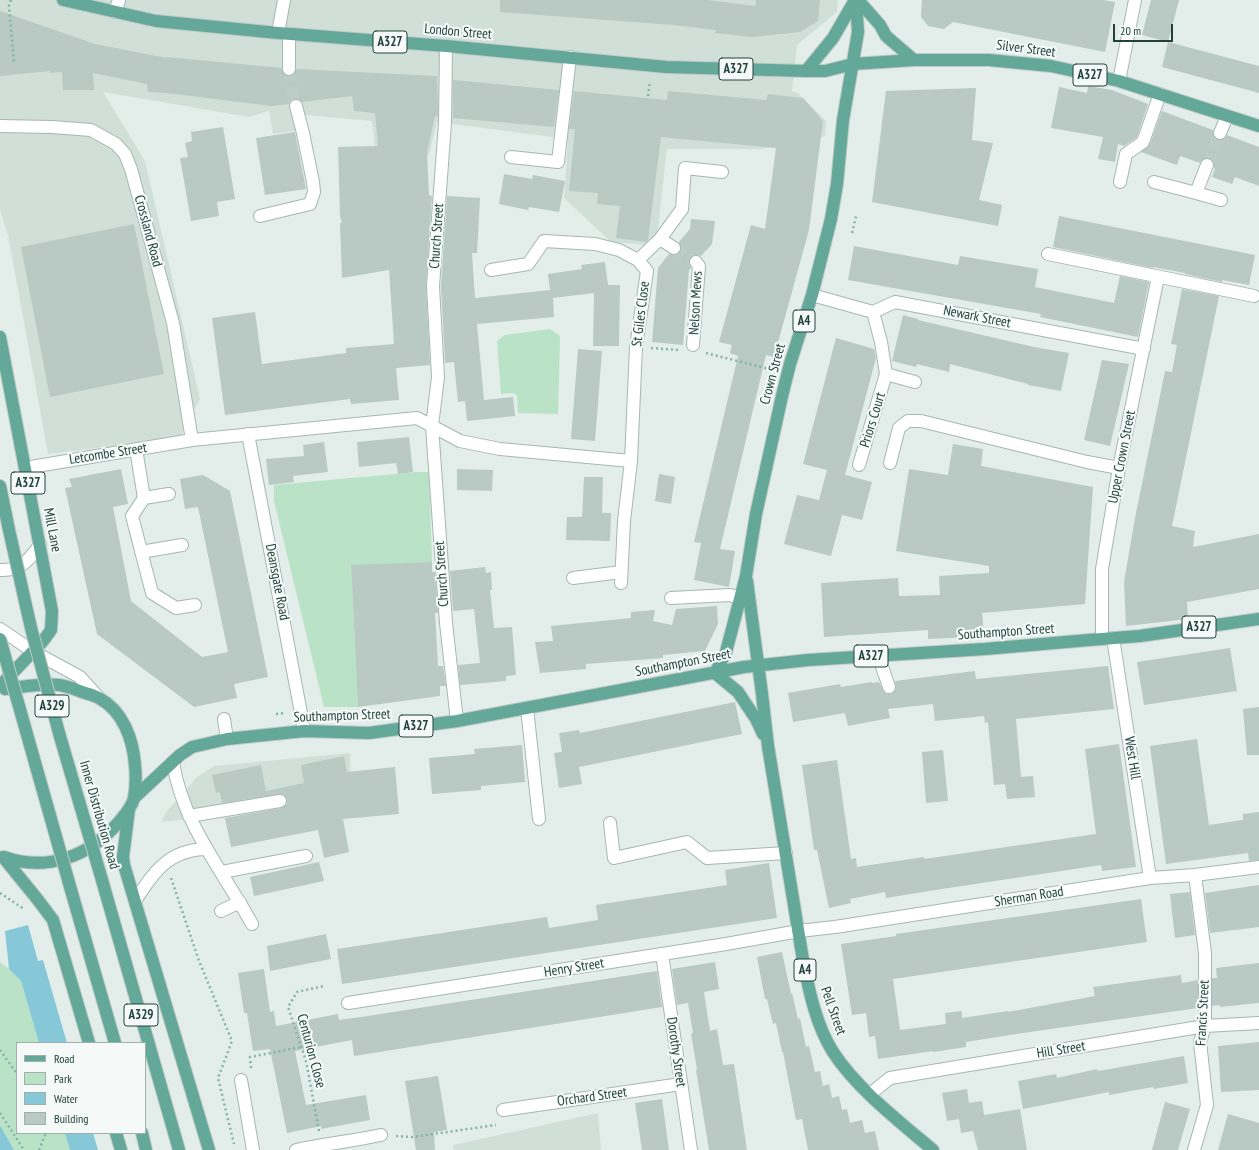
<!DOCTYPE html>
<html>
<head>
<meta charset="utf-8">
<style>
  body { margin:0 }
  #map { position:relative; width:1259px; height:1150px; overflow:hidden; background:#e3eeea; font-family:"PT Sans Narrow",sans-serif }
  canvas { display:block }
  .legend { position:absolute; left:16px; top:1042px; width:130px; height:92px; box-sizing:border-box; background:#f5faf8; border:1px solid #a0b0ac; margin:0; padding:5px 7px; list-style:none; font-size:12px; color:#21423b }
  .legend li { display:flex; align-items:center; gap:8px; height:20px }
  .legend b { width:20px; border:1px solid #a0b0ac }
  .scale { position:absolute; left:1113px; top:24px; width:60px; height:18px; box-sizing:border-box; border:2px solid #21423b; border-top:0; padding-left:5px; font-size:12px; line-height:14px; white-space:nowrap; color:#21423b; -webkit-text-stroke:3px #f5faf8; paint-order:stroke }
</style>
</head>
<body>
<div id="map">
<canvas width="1259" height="1150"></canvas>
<ul class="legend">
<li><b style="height:5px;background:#64a89a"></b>Road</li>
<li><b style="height:11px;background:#bae2c7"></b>Park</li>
<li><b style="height:11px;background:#86c8d8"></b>Water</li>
<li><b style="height:11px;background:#b8cac3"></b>Building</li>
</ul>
<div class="scale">20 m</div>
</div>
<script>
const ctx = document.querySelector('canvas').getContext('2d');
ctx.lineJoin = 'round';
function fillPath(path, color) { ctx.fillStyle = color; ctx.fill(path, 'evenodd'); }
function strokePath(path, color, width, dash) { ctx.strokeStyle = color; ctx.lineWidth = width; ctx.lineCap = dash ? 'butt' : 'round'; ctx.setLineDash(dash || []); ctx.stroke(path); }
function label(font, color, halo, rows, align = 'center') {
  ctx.font = font + ' "PT Sans Narrow",sans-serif'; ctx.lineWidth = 4; ctx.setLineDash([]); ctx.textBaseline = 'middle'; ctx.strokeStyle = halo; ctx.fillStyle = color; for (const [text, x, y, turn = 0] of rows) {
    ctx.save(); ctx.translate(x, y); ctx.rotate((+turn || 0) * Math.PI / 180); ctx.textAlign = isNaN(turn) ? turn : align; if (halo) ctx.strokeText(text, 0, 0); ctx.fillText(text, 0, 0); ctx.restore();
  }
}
const built = new Path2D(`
  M0,0H838L837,12L797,45L792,91L798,93L826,121L825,136L763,149H667L656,246L611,242L564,198L568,139L437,122L429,155L411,157L379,181L372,121L296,114L300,130L273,134L269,111L249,117L103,92L145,161L200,399L180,438L48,454L8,235L0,210Z
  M350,753L351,793L259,811L161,822L167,811L197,777L214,766Z
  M598,1113L601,1150H453V1145Z`);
const green = new Path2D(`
  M550,329L560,336L558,414L518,413L517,395L513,393L501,394L497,341L505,335Z
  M417,472H429L432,562L351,566L358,707H324L274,501V485Z
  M0,962L9,969L21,981L39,1043H17V1133H65L70,1150H14L0,1126Z`);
const water = new Path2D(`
  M28,925L38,961L43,960L67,1043H39L21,981L9,969L5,931Z
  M0,1126L1,1127L14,1150H0Z
  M65,1133H93L98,1150H70Z`);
const building = new Path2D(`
  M500,0H708L755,6L756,0H820L818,21L800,32L752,37L715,33L716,30L673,25L500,12Z
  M922,0H1103L1115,2L1105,52L953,22L944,29L928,26L921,17Z
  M1151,0H1179L1168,42L1142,35Z
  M0,11L95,44L167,58V57L282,68L283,73L289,76L293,75L296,69L437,76L438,116H435L427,153L429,195L432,196L426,285L430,365L396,368L399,400L351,404L350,399L225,415L212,318L255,312L262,364L346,353V348L394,344L389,270L342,278L340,223H342L340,216L338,147L378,146L375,113L354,111L352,96L302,102L298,99H295L291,100L289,104L271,106L167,93L148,92L147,84L93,73L94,90H63L62,72L50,73V71L0,76Z
  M1168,42L1259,66V93L1162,67Z
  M453,80L559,90L554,127L453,118Z
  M1088,86L1112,90L1148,104L1137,137L1124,146L1118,144L1115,162L1098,159L1103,137L1051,128L1059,87L1087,93Z
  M976,88L972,140L993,143L979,200L1002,205L998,226L872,202L886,91Z
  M574,91L667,100L668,91L766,100L768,94L803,98L823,121L809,230L774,357L766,355L720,549L735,551L729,587L694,580L701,543L694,542L738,356L730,353L732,345L719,342L751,225L765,229L776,148L661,137L648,240L646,242L616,238L620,206L597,204L598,193L569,191L575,129H569Z
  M1162,111L1213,130L1214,137L1218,140L1224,139L1227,135L1259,147V186L1235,177L1232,184L1212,177L1215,169L1214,168L1213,161L1209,158L1203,159L1200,163L1180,156L1177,165L1141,152L1150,144Z
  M223,127L235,199L217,202L219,216L191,221L180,158L188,157L185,143L192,141L191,132Z
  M295,132L306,189L265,195L256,138Z
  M504,174L532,179L533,175L565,181L559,212L529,207L528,210L499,204Z
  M447,196L480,198L477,253H472L475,298L550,290L548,274L582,269L581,265L605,262L608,285H620L619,346H593L594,293L553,298L554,317L477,324L484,400L513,397L515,416L467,421L465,401L458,402L454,362L445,363L441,286Z
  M1059,216L1255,255L1249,285L1222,280V282L1185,274V273L1153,267V268L1053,247Z
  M691,219L715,221L712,244L701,256L695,255L691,256L689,259V263L691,268L689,270L683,345L652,342L658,268L669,254L674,255L680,252L681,248L679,242L690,229Z
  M134,224L164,374L50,397L21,247Z
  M854,246L958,265L960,256L1038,269L1035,287L1114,303L1120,276L1149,282L1138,337L1040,317L1041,314L848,280Z
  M1182,289L1219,296L1172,526L1195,531L1193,547L1259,534V589L1187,602L1188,619L1126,626L1124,582L1135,518L1165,371L1172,372L1177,345L1171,344Z
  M903,315L918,319V320L1034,347L1069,353L1061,391L1028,385V384L950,364L949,372L917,364L916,367L892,361Z
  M836,338L874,349L876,358L845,475L872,482L862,520L842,515L831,556L784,544L797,495L819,500L827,470L803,464Z
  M578,349L602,351L595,441L571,439Z
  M1102,360L1129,364L1110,446L1084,440Z
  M409,437L413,472L398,474L396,463L359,467L357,442Z
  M324,442L328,472L293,476L294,482L269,485L266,459L304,456L303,445Z
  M953,444L983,449L981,466L1093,487L1085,604L982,613L984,635L952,638L928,639V630L824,637L821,583L898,578L899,596L940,595L939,576L989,573V566L896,551L909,469L948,475Z
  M121,469L128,504L113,507L131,601L202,657L228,652L198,507L185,509L180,479L203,475L230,491L268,677L234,684L237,698L194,707L97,634L65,488L72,487L69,479Z
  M457,469L493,470L492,491L457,490Z
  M659,474L675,477L671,504L655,501Z
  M584,477H603L602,513H611L610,541L566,540L567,517H582Z
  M432,562V572H435L438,613H435L438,666H443L446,686H440V696L358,707L351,565Z
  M485,567L486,573L491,572L492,590H490L494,628L512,627L516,675L506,676V681L460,685L458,665L480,663L474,609L453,611L450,571Z
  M717,606L718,624L705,651L663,655V658L586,664V669L540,673L535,642L553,641L551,626L631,618V612L655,610L653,621L672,625L676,609Z
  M1230,648L1237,691L1144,705L1137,662Z
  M1108,666L1114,709L1016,719L1021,777L1033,776L1035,797L1007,799L1005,784L994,785L988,722L985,723L984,716L935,721L933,704L888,709L890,718L848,726L845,713L793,722L788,693L840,684L841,687L872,682V683L879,682L884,692L887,694H891L896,689L895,681L975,671L976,679Z
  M735,702L742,734L579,767L582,784L559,788L554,753L562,752L559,733L579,730L580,733Z
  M1259,707V755H1247L1243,709Z
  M1197,739L1209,825L1243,820V814L1259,812V860L1249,861L1248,853L1166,864L1150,746Z
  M1119,744L1136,867L1102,871L1101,865L929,891L886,898L885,892L850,899L851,903L829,908L817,850H814L802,765L837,760L851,859L856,858L857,867L924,857V859L1096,834L1085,749Z
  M522,745L525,782L481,786V790L432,794L429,758L475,754L474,749Z
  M943,750L948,801L926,803L922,752Z
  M344,756L347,772L395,767L399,814L343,819L349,852L324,858L318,830L231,847L225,818L281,808L287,804V799L283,794H279L222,803L220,792L216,793L212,775L261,765L266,791L304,783L301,765Z
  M319,862L324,881L254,896L250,877Z
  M769,863L777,918L342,984L337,949L547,917L549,928L598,920L596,905L727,885L725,870Z
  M1259,885V927L1210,933L1205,893Z
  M1190,892L1195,935L1175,938L1170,894Z
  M1141,899L1147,942L893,979L900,1030L946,1024L945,1013L962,1011V1018L1008,1011V1012L1095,996L1093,987L1181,975L1182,983L1198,980V1008L1016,1034L966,1042V1047L933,1052V1051L878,1059L875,1036L869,1037L866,1013L852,1015L841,944L896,936V934Z
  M326,934L331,959L270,971L267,946Z
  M782,952L791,994L792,993L798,1019L800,1018L806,1047L809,1046L815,1072L820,1071L823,1086L829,1084L832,1098L839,1096L842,1110L847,1109L850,1123L862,1120L865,1133L875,1131L879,1150H808L802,1119L796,1120L783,1052H782L776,1023L773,1024L767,999H765L757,957Z
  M715,962L719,989L704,992L710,1031L717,1029L723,1065L734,1064L747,1150H709L696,1070L697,1069L691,1034L693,1033L688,1003L677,1005L672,969Z
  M1259,963V1003L1220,1007V1005L1212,1006V978H1217L1216,968Z
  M264,969L270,1012L274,1011L276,1026L338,1014L339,1020L361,1017L657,971L662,1007L354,1056L352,1040L295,1051L306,1105L366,1095L370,1120L321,1129V1126L287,1133L270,1049L253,1051L247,1013H244L238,973Z
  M1259,1042V1090L1221,1092L1218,1046Z
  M1184,1056L1188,1083L1154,1089L1153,1087L1109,1095V1092L1023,1109L1018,1081L1056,1074L1057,1078L1097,1069L1098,1071Z
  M438,1076L447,1130L434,1132L435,1150H416L405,1081Z
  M967,1089L969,1103L982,1101L984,1115L1020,1109L1027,1150H978L973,1131L961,1133L959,1119L947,1121L942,1093Z
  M662,1099L669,1150H642L635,1103Z
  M1165,1102L1190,1109L1178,1150H1152Z
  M1228,1114L1259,1123V1150H1218Z`);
const minorTunnel = new Path2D(`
  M289,69L296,106
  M1207,165L1220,133
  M674,248L696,262`);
const path = new Path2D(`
  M11,0L9,6L14,63
  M648,96L650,81
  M852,233L856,216
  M651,348L678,350
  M706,353L773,370
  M276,714L285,713
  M171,878L199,961L232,1041L218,1078L234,1144
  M0,893L24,909
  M0,1050L17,1074
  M251,1068L250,1057L302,1047
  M0,1113L24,1150
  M319,1131L306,1061L288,1007L297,992L324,986
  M396,1136L412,1137L496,1125
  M39,1150L46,1133`);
const minor = new Path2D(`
  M115,12L119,0
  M278,33L284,0
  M289,34V69
  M446,46L445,123L433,286L438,377L432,426L446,623L457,721
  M1119,81L1135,0
  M0,126L52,127L91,130L116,144L125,154L131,169L173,323L192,440
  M1220,133L1227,116
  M511,157L558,162L570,57
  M1120,182L1126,154L1143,142L1160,94
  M1154,182L1196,193L1207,165
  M1196,193L1221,200
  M260,216L310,204L314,192L313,182L303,133L296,106
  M660,239L674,248
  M1048,254L1254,296
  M638,260L660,239L682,209L685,168L722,172
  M491,270L528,264L544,241L595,244L619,250L638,260L647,271L636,347L631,461L624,521L621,583
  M812,295L873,312L895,302L1144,349
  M693,345L699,266L696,262
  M886,374L915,382
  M248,434L301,713L304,731
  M136,449L144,498L132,516L152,593L176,608L195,605
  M890,463L899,428L908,421H921L1087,462L1119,468
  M859,465L886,374L881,342L873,312
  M25,468L192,440L417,418L460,441L500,449L631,461
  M144,498L169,494
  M141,552L182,545
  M0,570C21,571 28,561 40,545
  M573,578L621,572
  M671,598L730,595L740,598
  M0,629L34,652L80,677L99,698
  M1113,638L1150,878
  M1102,639V569L1119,468L1158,277
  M878,655L889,687
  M527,708L539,819
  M224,719L227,739
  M173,762C182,823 223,871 252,924
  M189,816L280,801
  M610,823L614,858L687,842L707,858L786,853
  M222,872L306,856
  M135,901C154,872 168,850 206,849
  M221,911L240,902
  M662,954L691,1150
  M348,1003L726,944L799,931L835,927L1150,878L1195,875L1259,867
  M241,1080L253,1150
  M870,1094L890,1078L1205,1026L1259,1023
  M503,1110L681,1084
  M296,1150C324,1144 353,1141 381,1135
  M1194,1150L1207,1105L1200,1042L1205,1026V953L1195,875`);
const major = new Path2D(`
  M63,0L156,21L278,33L446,46L666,67L806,71H825L853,64L914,60H989L1051,66L1119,81L1259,126
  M858,0L880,25L886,36L914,60
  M806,71L833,38L855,0
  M0,337L52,611L51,630L43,641L0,686
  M0,486L9,530
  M747,581L762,694L768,746L803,960C809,991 816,1025 833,1052C857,1089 900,1122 933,1150
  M715,673L726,652L746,576L756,514L782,396L790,364L812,295L831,219L837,184L843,120L858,32L856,0
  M715,673L738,692L756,719L763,734
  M134,798L180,755L192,747L227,739L304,731L369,733L457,721L744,667L808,660L985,649L1089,640L1140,636L1259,619
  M129,809L123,857L124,865L209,1150
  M3,857L38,900L53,920L89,1043
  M4,857C47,872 88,857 118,823C124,816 132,807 134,798C136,787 136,775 135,765C133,739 123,711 99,698C95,696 90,694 85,693C77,690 67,686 59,685C41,683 23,687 5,689
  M102,880L179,1150
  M71,890L115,1043
  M116,1133L121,1150
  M142,1133L146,1150`);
const majorBridge = new Path2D(`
  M9,530L31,628L59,733L102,880
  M0,639L71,890`);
const shields = [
  [390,42,34],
  [736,69,34],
  [1090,75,34],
  [804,321,22],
  [28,483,34],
  [1199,627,34],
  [871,656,34],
  [52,706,34],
  [416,726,34],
  [805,970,22],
  [141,1015,34]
];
const shieldNames = [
  ["A327",390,42],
  ["A327",736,69],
  ["A327",1090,75],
  ["A4",804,321],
  ["A327",28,483],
  ["A327",1199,627],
  ["A327",871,656],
  ["A329",52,706],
  ["A327",416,726],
  ["A4",805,970],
  ["A329",141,1015]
];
const streetNames = [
  ["London Street",458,32,5],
  ["Silver Street",1026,49,7],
  ["Crossland Road",148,231,75],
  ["Church Street",437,236,-86],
  ["Nelson Mews",696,303,-87],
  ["St Giles Close",641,314,-83],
  ["Newark Street",977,317,11],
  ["Crown Street",773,374,-75],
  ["Priors Court",873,420,-73],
  ["Letcombe Street",108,454,-9],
  ["Upper Crown Street",1122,457,-79],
  ["Mill Lane",52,530,79],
  ["Church Street",442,574,-94],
  ["Deansgate Road",277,582,79],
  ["Southampton Street",1006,632,-4],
  ["Southampton Street",683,663,-11],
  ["Southampton Street",342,716,-2],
  ["West Hill",1132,758,81],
  ["Inner Distribution Road",99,815,74],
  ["Sherman Road",1029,897,-9],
  ["Henry Street",574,968,-9],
  ["Pell Street",833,1011,70],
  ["Francis Street",1203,1013,-87],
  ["Hill Street",1061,1050,-9],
  ["Centurion Close",311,1051,75],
  ["Dorothy Street",676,1052,82],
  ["Orchard Street",592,1097,-8]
];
fillPath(built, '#d1dfd9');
fillPath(green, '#bae2c7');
fillPath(water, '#86c8d8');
fillPath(building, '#b8cac3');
strokePath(minorTunnel, '#bcccc7', 12, [12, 6]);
strokePath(minor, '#a5b7b2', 14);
strokePath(major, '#c1cac8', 14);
strokePath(path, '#81b5a7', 2.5, [2, 3]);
strokePath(minor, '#fff', 12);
strokePath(major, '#64a89a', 12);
strokePath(majorBridge, '#c1cac8', 14, []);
strokePath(majorBridge, '#64a89a', 12);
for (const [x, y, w] of shields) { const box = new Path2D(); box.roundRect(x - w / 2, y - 11, w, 22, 3); ctx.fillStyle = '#f5faf8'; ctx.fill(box); strokePath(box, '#21423b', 1); }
label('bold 13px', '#21423b', null, shieldNames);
label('14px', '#21423b', '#f5faf8', streetNames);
</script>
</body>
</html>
